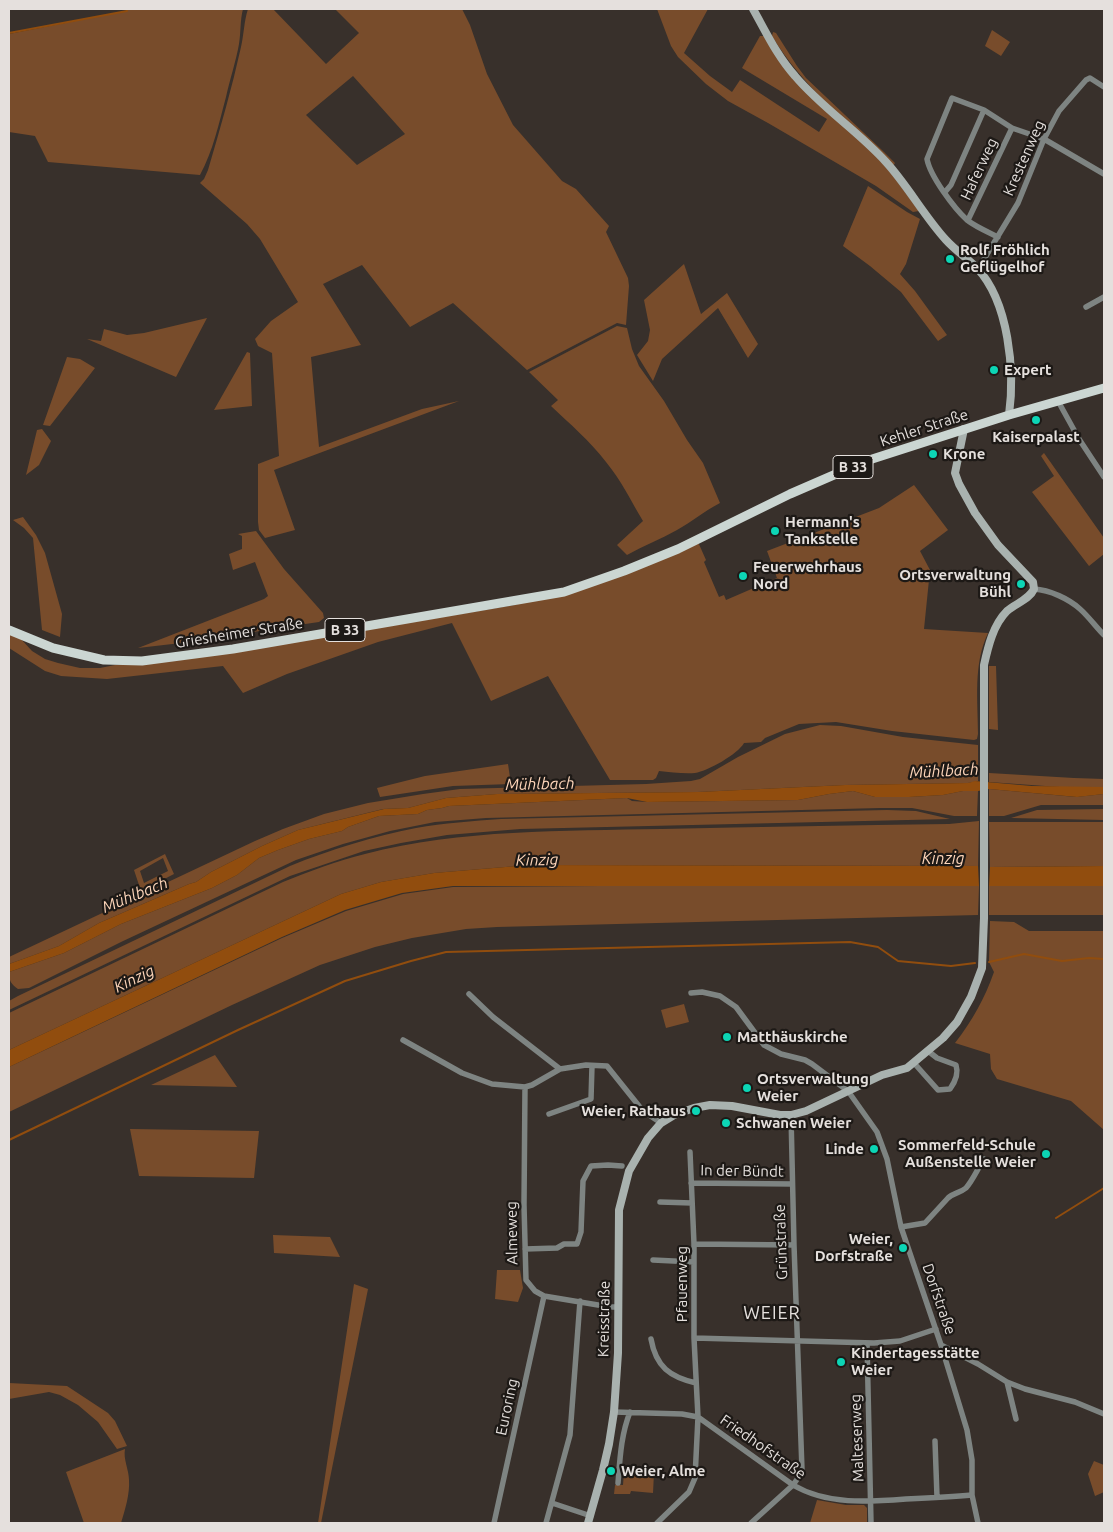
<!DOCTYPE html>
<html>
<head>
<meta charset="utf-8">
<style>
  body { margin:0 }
  #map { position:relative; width:1113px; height:1532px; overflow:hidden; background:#38302b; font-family:Ubuntu,sans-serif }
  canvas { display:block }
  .frame { position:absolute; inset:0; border:10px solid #e5e0dd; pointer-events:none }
</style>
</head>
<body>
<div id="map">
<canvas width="1113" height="1532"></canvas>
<div class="frame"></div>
</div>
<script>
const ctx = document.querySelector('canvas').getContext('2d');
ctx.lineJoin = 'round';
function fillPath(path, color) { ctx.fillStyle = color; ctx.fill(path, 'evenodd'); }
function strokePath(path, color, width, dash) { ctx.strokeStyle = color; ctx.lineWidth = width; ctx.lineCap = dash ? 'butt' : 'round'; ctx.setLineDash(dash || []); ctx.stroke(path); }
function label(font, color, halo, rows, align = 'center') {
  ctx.font = font + ' Ubuntu,sans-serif'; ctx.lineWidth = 4.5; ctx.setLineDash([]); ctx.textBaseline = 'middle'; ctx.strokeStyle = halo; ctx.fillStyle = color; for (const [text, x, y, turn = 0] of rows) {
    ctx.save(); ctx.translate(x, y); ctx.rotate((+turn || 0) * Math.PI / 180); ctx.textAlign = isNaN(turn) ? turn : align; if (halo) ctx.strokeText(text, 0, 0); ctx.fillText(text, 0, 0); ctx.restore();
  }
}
const green = new Path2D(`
  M129,9H243C240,20 241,32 239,44C236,61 230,79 226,97C219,123 213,151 200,175L48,162L35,136L9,132V34L126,11Z
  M248,9H273L326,64L359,33L335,9H462L470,25L487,74L513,125L562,181L576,189L609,226L606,232L628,278L629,286L626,325L617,323L527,370L453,303L410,327L362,265L323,284L361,345L311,357L319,447L422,409L459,401L274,470L295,530L265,538L259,530L258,522V464L279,456L272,353L258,346L255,339L271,321L298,302L260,239L247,224L200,183L204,179L208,170C220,129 232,88 241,47C244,34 244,21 248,9ZM353,76L405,134L357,165L306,115Z
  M657,9H708L684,53L710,76L732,92L740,80L819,132L827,119L742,68L760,36H765L774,52L870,149L891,173L919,211L913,212L876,186L768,123L728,101L706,84L678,57L671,46Z
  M992,30L1010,42L1001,56L985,46Z
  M773,32L776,33L797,66L806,78L884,152L895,163L893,166C850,125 803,87 772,36Z
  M868,186L907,212L920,219L906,264L900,274L915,291L947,335L938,341L901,292L870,266L843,246Z
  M684,264L701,314L727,293L758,344L748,358L718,308L662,359L653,381L637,355L648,341L650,330L644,300Z
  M207,318L176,377L87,339L101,341L104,329L127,335L144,333Z
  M617,326L627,328L632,349L639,366L664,401L687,440L703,463L720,503C704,511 692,522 677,530C661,539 643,546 627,555L617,545L643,521C631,501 621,480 606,462C590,441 570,424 551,406L558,400L529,372Z
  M247,352L250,353L252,406L214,410Z
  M67,357L80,359L95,368L50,426L43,425Z
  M42,429L51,441L39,465L26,475L37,430Z
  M1044,453L1104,538V554L1089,566L1032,492L1054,476L1041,456Z
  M914,485L948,530L920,551L930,570L924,629L988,633C973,664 978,701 978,734L977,739L974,740L892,731L836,722L799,724L765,738L761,742L744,743C738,754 708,771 695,773C684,774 670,772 659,771L656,778L653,780H610L548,676L491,701L452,623L378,642L287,674L243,693L223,666L107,679L61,676L45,671L9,648V634L21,639L32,651L45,659L58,663L80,668H100L115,665H138L188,659L515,605L698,542L706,560L704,562L719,597L724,595L726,600L777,578L767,551L879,508Z
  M23,517L36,535L45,553L62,614L60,637L42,630L33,538L24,528L13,520Z
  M256,531L284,569L323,613L324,618L319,622L312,623L181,643L138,648L264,599L268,596L255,562L233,570L229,554L242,549V536L238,534Z
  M989,666H996L998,730L989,729Z
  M820,725L841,726L903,737L978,745V781L968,783L845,785L698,792L497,794L446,798L408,808L383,809L298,830L262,846L211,872L196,882L189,884L99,923L59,946L9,964V957L255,841L283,829L324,814L368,803L423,794L460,789L646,784L691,781L700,779L738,757L785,734Z
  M508,764L511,784L453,786L380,797L377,788L425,776Z
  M989,773L1074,778L1104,779V787L1073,788L989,782Z
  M989,789L1076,797L1104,794V805H1041L1004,816H989Z
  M853,791L875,797H909L943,795L963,791H978L977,816H954L912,808H880L486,818L435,822L390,831L343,844L296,860L121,942L29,988L18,989C11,984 9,981 9,972L64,953L121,924L212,888L237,875L259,858L278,850L309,839L342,831L348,827L379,816L418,814L427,810L442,808L449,806L627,798L632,801L647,802L798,800L829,794Z
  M1104,809V820L1011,818L1037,810Z
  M887,810L916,811L950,819L520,829L447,835L401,843L364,851L290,876L9,1010V1001L18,996L290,866C329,850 375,836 416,828C444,823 473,821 501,819Z
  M979,821L978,866L529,865L434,873L381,882L341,894L9,1050V1013L283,882C310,871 337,861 365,854C462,829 563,831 662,829C757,827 853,825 949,824Z
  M989,822H1104V866L990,867Z
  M165,854L174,874L141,891L134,870ZM163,858L168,871L144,883L140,871Z
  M598,886H979L978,915L497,927L466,929L412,938L375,947L320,965L232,1005L9,1112V1067L282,938L346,911L403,894L453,887Z
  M989,886H1104V915H989Z
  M990,921L1014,922L1029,931H1104V1130L1071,1101L997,1079L991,1069L990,1054L955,1043C972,1021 985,998 994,972L989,962Z
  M684,1004L689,1022L666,1028L661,1010Z
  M215,1055L237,1087L150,1085H151Z
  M130,1129L259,1131L254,1178L139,1176Z
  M273,1235L330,1237L340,1257L274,1253Z
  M497,1270H520L523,1288L518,1302L495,1299Z
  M354,1284L368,1289L321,1523H318Z
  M9,1383L67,1386L108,1413L115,1421L127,1446L117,1449L98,1422L78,1405L60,1395L49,1392L9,1399Z
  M125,1449C123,1459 129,1470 129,1480C130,1494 125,1510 121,1523H84L66,1472Z
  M1094,1461L1104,1465V1492L1095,1496L1088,1474Z
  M624,1472L654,1473L653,1493L631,1491L630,1494H614L615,1485H623Z
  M817,1500L846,1505H864L867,1508V1523H810Z`);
const water = new Path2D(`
  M975,781L1032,786L1104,787V794L1077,797L989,789L978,791H963L943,795L909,797H875L853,791L829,794L798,800L647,802L627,798L449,806L442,808L427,810L418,814L379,816L348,827L342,831L309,839L278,850L259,858L237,875L212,888L121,924L64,953L9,972V964L59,946L99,923L189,884L196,882L211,872L262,846L298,830L384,809L408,808L446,798L497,794L698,792L845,785L968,783Z
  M529,865L978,866L979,886H453L402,893L345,910L282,937L9,1067V1050L341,894L381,882L434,873Z
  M1104,866V886H989L990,867Z`);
const stream = new Path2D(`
  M9,33L127,11
  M989,962L1024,954L1062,961L1089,958L1104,959
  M9,1140L238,1030L345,981L411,961L446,952L850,942L878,947L898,961L951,966L975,963
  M1056,1218L1104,1188`);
const street = new Path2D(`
  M945,192L951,185L984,110
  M968,220L1012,128
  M998,237C988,232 976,227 967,220C954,208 930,176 927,159L952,98L984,110L1012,128L1044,139L1104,174
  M978,269L1018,203L1044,139L1059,111L1086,80L1090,78L1104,87
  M1086,307L1104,297
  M1058,401L1079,439L1104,477
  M1034,589C1050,590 1069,599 1080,609C1089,617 1096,627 1104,635
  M691,993L702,992L720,996L736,1007L764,1045L781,1054L805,1060L812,1064L848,1091L877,1132L887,1159L901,1227L941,1345L967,1430L972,1460V1495L978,1523
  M469,994L493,1017L560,1069L586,1065L607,1066L643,1111L661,1123
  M403,1040L462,1073L492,1084L525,1087L532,1085L560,1069
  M914,1063L938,1090L950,1089C955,1082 959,1074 956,1065L937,1058L928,1051
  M525,1087L524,1205L526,1280L535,1291L544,1296L610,1307H618
  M549,1114L591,1099L592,1066
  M691,1183L792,1184
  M660,1202L692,1203
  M901,1227L925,1223L948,1198C953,1193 960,1193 966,1188C973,1180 978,1168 984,1159
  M694,1244L794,1245
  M525,1249L557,1248L564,1244H577L581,1232L583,1181L591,1166L608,1165L622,1166
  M653,1260L694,1262
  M694,1338L874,1343L900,1341L936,1329
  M651,1339C656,1367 670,1377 696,1383
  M867,1343L871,1523
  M941,1345L978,1364L1007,1382L1025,1389L1075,1402L1104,1414
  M1007,1382L1016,1419
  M614,1412L682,1414L698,1417L793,1485C827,1505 868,1502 906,1499C928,1498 950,1497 972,1495
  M935,1441L937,1497
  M618,1483C620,1458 621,1435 630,1412
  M552,1503L591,1516
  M494,1523L544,1296
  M546,1523L570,1435L580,1301
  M657,1523L689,1492L695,1478L698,1417L694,1338V1244L690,1152
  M751,1523L793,1485L798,1478L802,1470L794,1245L791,1115`);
const secondary = new Path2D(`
  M753,9C766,32 777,56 795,76C822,108 858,131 886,162C908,186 924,216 946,240C955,250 967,258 977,268C1009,302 1015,371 1009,415
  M588,1523L603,1470L609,1444L614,1412L618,1353L619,1210L629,1171L648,1138L661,1123L674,1115L694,1108L710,1105L732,1106L780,1115H791L806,1111L882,1075L907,1068L943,1038L957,1022L971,997L982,968L984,918V665C988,647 993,625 1007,611C1016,603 1029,600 1034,589L1033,582L998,545L975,513L959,484L955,473L964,429`);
const primary = new Path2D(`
  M9,630L53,648L104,660L142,661L233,649L564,592L624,571L678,549L790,494L866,461L1009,415L1104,388`);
const markers = [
  [950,259,5,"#0cd5b5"],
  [994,370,5,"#0cd5b5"],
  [1036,420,5,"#0cd5b5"],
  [933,454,5,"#0cd5b5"],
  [775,531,5,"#0cd5b5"],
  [743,576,5,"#0cd5b5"],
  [1021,584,5,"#0cd5b5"],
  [727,1037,5,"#0cd5b5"],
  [747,1088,5,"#0cd5b5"],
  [696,1111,5,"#0cd5b5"],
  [726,1123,5,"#0cd5b5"],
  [874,1149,5,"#0cd5b5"],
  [1046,1154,5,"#0cd5b5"],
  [903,1248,5,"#0cd5b5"],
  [841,1362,5,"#0cd5b5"],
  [611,1471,5,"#0cd5b5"]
];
const shields = [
  [853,467,40],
  [345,630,40]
];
const shieldNames = [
  ["B 33",853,467],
  ["B 33",345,630]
];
const streetNames = [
  ["Krestenweg",1024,158,-66],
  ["Haferweg",979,169,-65],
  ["Kehler Straße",924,428,-18],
  ["Griesheimer Straße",239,633,-9],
  ["In der Bündt",742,1171,1],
  ["Almeweg",512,1233,-91],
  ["Grünstraße",781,1242,-92],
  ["Pfauenweg",682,1284,-90],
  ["Dorfstraße",939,1299,71],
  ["Kreisstraße",604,1319,-89],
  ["Euroring",507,1407,-78],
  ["Malteserweg",857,1438,-92],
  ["Friedhofstraße",763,1447,35]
];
const poiNames = [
  ["Rolf Fröhlich",960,250],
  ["Geflügelhof",960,267],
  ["Expert",1004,370],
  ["Kaiserpalast",1036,437,"center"],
  ["Krone",943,454],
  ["Hermann's",785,522],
  ["Tankstelle",785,539],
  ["Feuerwehrhaus",753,567],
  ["Nord",753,584],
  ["Ortsverwaltung",1011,575,"right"],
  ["Bühl",1011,592,"right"],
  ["Matthäuskirche",737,1037],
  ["Ortsverwaltung",757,1079],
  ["Weier",757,1096],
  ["Weier, Rathaus",686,1111,"right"],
  ["Schwanen Weier",736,1123],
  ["Sommerfeld-Schule",1036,1145,"right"],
  ["Außenstelle Weier",1036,1162,"right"],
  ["Linde",864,1149,"right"],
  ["Weier,",893,1239,"right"],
  ["Dorfstraße",893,1256,"right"],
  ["Kindertagesstätte",851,1353],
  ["Weier",851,1370],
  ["Weier, Alme",621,1471]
];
const waterNames = [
  ["Mühlbach",944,771,-3],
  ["Mühlbach",540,784,-1],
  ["Kinzig",943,859],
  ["Kinzig",537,860,-1],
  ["Mühlbach",135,895,-22],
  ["Kinzig",134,979,-26]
];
const quarterNames = [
  ["WEIER",772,1313]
];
fillPath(green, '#784c2b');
fillPath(water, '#914d0e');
strokePath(stream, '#914d0e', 2);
strokePath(street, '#7e8482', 5.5);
strokePath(secondary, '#a9b2af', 8);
strokePath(primary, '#cbd6d2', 9);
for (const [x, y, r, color] of markers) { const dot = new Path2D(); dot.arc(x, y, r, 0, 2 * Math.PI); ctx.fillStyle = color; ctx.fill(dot); strokePath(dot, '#1d1916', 2); }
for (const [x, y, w] of shields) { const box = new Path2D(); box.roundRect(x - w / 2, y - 11.5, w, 23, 4); ctx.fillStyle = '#1d1916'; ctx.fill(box); strokePath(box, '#e5e0dd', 1); }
label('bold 14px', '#e5e0dd', null, shieldNames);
label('15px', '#e5e0dd', '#1d1916', streetNames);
label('bold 15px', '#e5e0dd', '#1d1916', poiNames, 'left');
label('italic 16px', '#fed6ba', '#1d1916', waterNames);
ctx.letterSpacing = '1px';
label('18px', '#e5e0dd', '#1d1916', quarterNames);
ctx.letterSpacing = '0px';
</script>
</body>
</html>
